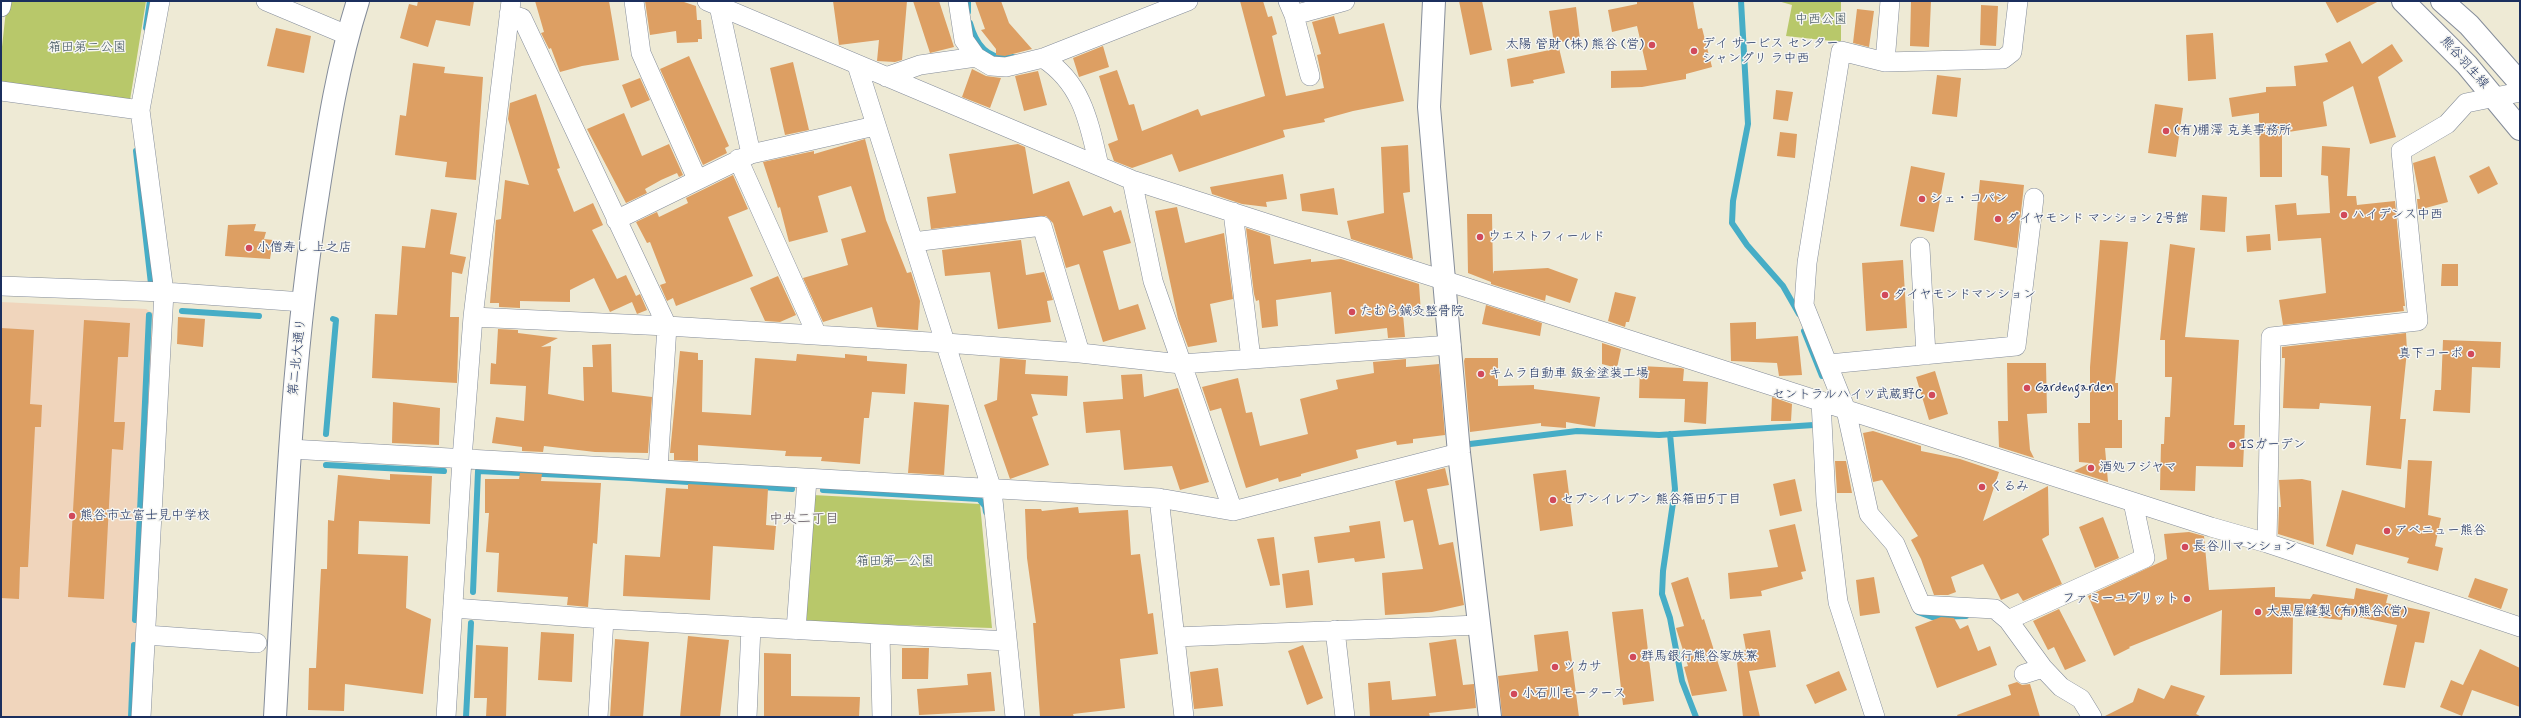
<!DOCTYPE html>
<html>
<head>
<meta charset="utf-8">
<style>
  body { margin:0 }
  #map { position:relative; width:2521px; height:718px; overflow:hidden; background:#eeead5; font-family:Mynerve,sans-serif }
  canvas { display:block }
  .frame { position:absolute; inset:0; border:2px solid #1b2f5e; pointer-events:none }
</style>
</head>
<body>
<div id="map">
<canvas width="2521" height="718"></canvas>
<div class="frame"></div>
</div>
<script>
const ctx = document.querySelector('canvas').getContext('2d');
ctx.lineJoin = 'round';
function fillPath(path, color) { ctx.fillStyle = color; ctx.fill(path, 'evenodd'); }
function strokePath(path, color, width, dash) { ctx.strokeStyle = color; ctx.lineWidth = width; ctx.lineCap = dash ? 'butt' : 'round'; ctx.setLineDash(dash || []); ctx.stroke(path); }
function label(font, color, halo, rows, align = 'center') {
  ctx.font = font + ' Mynerve,"Klee One",sans-serif'; ctx.lineWidth = 3; ctx.setLineDash([]); ctx.textBaseline = 'middle'; ctx.strokeStyle = halo; ctx.fillStyle = color; for (const [text, x, y, turn = 0] of rows) {
    ctx.save(); ctx.translate(x, y); ctx.rotate((+turn || 0) * Math.PI / 180); ctx.textAlign = isNaN(turn) ? turn : align; if (halo) ctx.strokeText(text, 0, 0); ctx.fillText(text, 0, 0); ctx.restore();
  }
}
const built = new Path2D(`
  M1,302L146,309L156,315L132,717H1Z`);
const green = new Path2D(`
  M7,1H146L130,100L1,85V56Z
  M1778,1H1841V42L1786,36L1792,5Z
  M813,495L980,504L992,628L805,622Z`);
const stream = new Path2D(`
  M1741,1L1748,124L1733,201L1732,223L1747,245L1783,286L1799,314
  M968,12V1
  M970,23C976,45 989,61 1013,57
  M146,28L150,1
  M136,151L151,284
  M182,311L259,316
  M1804,331L1822,376
  M326,434L336,320L333,319
  M1670,434L1675,489L1663,571L1662,594L1670,618L1682,681L1696,717
  M1470,444L1577,431L1659,435L1814,425
  M326,465L444,471
  M823,490L979,499L985,506L986,512
  M473,592L478,471L629,478L792,489
  M1918,612L1932,617L1966,616
  M135,620L149,315
  M131,717L134,645
  M466,717L471,623`);
const building = new Path2D(`
  M418,1H474L470,26L436,20L428,47L400,38L409,4L417,6Z
  M535,1H609L619,60L582,66L560,72L551,48L549,49L541,33L544,32Z
  M645,1H681L696,6L697,20H701L702,39H698V42L677,43L676,31L650,35Z
  M833,1H907L902,60L895,62L877,61L879,40L839,45Z
  M913,1H939L954,47L930,53Z
  M975,1H1001L1009,23L1032,49L1005,56L996,55V49L981,30L985,29Z
  M1240,1H1263L1268,17L1272,16L1277,34L1272,36L1286,96L1324,88L1317,55L1321,54L1312,22L1334,16L1339,34L1384,23L1404,101L1353,111L1324,119L1325,122L1283,130L1285,137L1179,172L1172,154L1132,168L1114,161L1108,144L1118,140L1099,76L1117,70L1129,105L1134,104L1142,131L1198,109L1201,116L1265,96Z
  M1459,1H1482L1492,50L1470,55Z
  M1637,1H1693L1698,29L1702,28L1712,67L1686,74V79L1642,87L1611,88V71L1647,70L1637,26L1612,32L1608,10L1637,4Z
  M1911,1H1931L1929,47L1910,46Z
  M2325,1H2379L2337,23Z
  M1981,5L1998,6L1996,46L1980,45Z
  M1576,7L1580,39L1554,43L1549,11Z
  M1857,9L1874,11L1869,47L1853,43Z
  M276,28L311,36L304,73L267,66Z
  M2213,33L2216,79L2188,81L2186,35Z
  M2350,41L2362,64L2392,44L2403,61L2378,77L2396,137L2370,144L2353,86L2323,102L2327,126L2282,133V177H2260L2259,113L2232,117L2229,98L2266,92V87L2296,86L2294,66L2328,62L2325,54Z
  M1103,46L1109,67L1079,77L1073,58Z
  M1559,48L1565,73L1533,80L1534,83L1511,87L1507,59Z
  M689,56L729,146L725,148L727,153L703,165L660,69Z
  M793,62L809,130L785,135L770,68Z
  M413,63L445,67L444,73L483,77L476,180L445,177L447,162L395,155L400,115L406,116Z
  M972,69L986,76L1001,78L990,108L962,97Z
  M1038,71L1047,105L1024,111L1015,76Z
  M1937,75L1961,78L1957,117L1932,114Z
  M640,78L650,100L631,108L622,85Z
  M1776,90L1793,92L1788,121L1773,119Z
  M536,94L560,168L557,169L574,212L593,203L603,225L592,230L617,279L626,275L636,296L640,294L647,310L637,314L632,302L610,312L594,278L570,290V302L520,301V308L499,307V303H490L496,220L501,219L505,180L529,185L508,119L510,103Z
  M2155,104L2183,108L2176,157L2148,153Z
  M624,113L642,156L669,144L683,175L679,177L677,173L661,180L645,189L647,193L626,203L587,129Z
  M1780,132L1797,134L1795,158L1777,156Z
  M865,139L886,220L907,273L911,272L920,301L918,330L877,327L872,307L823,322L803,278L848,265L841,239L866,232L851,186L818,196L828,232L789,242L780,207L778,208L763,162L814,151V154Z
  M1018,144L1025,147L1033,194L1069,181L1083,216L1111,206L1114,213L1121,210L1131,243L1103,251L1119,310L1138,304L1146,329L1103,342L1079,264L1066,268L1053,223L1046,216L931,229L927,197L956,193L949,154Z
  M1408,145L1410,192L1403,193L1413,259L1351,239L1347,221L1384,213L1381,147Z
  M2322,146L2350,148L2347,196H2356L2357,205L2395,201L2405,306H2403L2404,311L2283,325L2279,300L2326,293L2321,238L2278,241L2275,205L2296,203L2297,215L2330,213L2328,176L2321,175Z
  M2435,156L2448,202L2418,210L2417,199H2420L2413,163Z
  M1911,166L1945,173L1934,232L1900,226Z
  M2489,166L2498,184L2478,194L2469,176Z
  M1283,174L1287,199L1266,202L1267,207L1242,204L1212,194L1210,187Z
  M733,175L748,209L728,217L753,276L676,306L673,298L667,301L660,285L666,283L650,242L647,243L636,222L657,212L659,217L688,203L686,198Z
  M1980,180L2024,185L2017,248L1974,240Z
  M1334,188L1338,215L1302,211L1300,194Z
  M2202,195L2227,197L2225,232L2200,230Z
  M1177,207L1185,243L1224,233L1233,299L1210,304L1217,342L1188,347L1178,319L1155,211Z
  M431,209L457,213L450,254L466,257L462,274L452,272L450,317H459L457,383L372,378L375,314L397,315L402,246L425,248Z
  M1467,214H1492L1493,274L1494,271L1548,268L1578,279L1570,303L1546,295L1545,301L1491,284V282L1468,273Z
  M256,224L254,231L266,232L264,239L273,240L270,259L225,256L228,225Z
  M1246,228L1270,236L1274,264L1311,259V262L1341,259L1419,284L1421,313L1403,314L1405,337L1388,338L1387,328L1335,334L1331,292L1276,300L1278,326L1262,328L1259,300L1256,301L1254,294Z
  M2270,234L2271,250L2247,252L2246,236Z
  M1021,240L1026,275L1044,272L1053,300L1047,301L1051,322L998,329L990,272L945,276L942,250Z
  M2100,240L2128,242L2115,383H2118V420H2122V448H2105L2108,482L2074,471L2090,463L2079,462L2078,423H2090V367Z
  M2170,244L2195,248L2185,337L2239,340L2234,425H2245L2243,467L2196,466L2195,491L2160,490L2161,444H2164L2165,417H2170L2172,377H2165V340H2160Z
  M1903,260L1907,328L1866,331L1862,263Z
  M2442,264H2458V286H2441Z
  M778,276L796,315L780,322L765,321L750,288Z
  M1615,292L1636,297L1629,322H1626L1625,327L1608,321Z
  M1486,305L1542,323L1540,336L1482,324Z
  M178,317L205,319L203,347L177,344Z
  M84,320L130,323L128,357H118L114,422H125L123,450L112,449L104,599L68,597Z
  M1756,322V339L1798,336L1802,375L1779,376L1777,363L1731,361L1730,323Z
  M1,328L34,330L30,404L42,405L41,427H35L28,567H20L19,599L1,598Z
  M498,329L518,330V333L558,338L541,347L551,346L548,394L584,401L583,367H593L592,345L611,344L612,392L652,397L648,453L595,452L544,446L543,452L522,451V447L492,443L496,417L524,421L526,386L490,384L491,363L496,364Z
  M2406,333L2407,351L2400,419H2406L2401,469L2366,465L2371,406L2320,403L2319,409L2283,408L2285,358H2282V347Z
  M2443,340L2501,342L2500,368L2472,367L2470,413L2433,411L2435,390H2441Z
  M1602,343L1621,349L1617,368L1602,364Z
  M680,351L698,353V360H703L702,412L751,415L755,358L796,361L797,354L845,358V354L867,356V361L907,364L905,394L872,392L869,418H864L860,464L821,461L822,457L785,456L786,451L698,445V461L674,460V453H670Z
  M1000,358L1026,360L1025,374L1068,376L1067,396L1031,394L1038,415L1032,417L1049,465L1010,479L984,405L997,400Z
  M1465,358H1498V386L1534,385V389L1600,397L1595,427L1566,422V428L1541,426V423L1470,432L1464,361Z
  M1406,359V367L1439,364L1445,435L1413,439V443L1397,445L1396,441L1356,450L1358,458L1301,474V476L1279,482L1278,478L1246,488L1221,408L1210,411L1202,387L1238,378L1246,413L1252,412L1260,446L1308,434L1300,399L1338,389L1336,380L1374,373L1373,362Z
  M2007,363H2046L2047,413L2027,414L2030,450L2034,458L1999,447L1998,421H2008Z
  M1640,366L1681,368L1684,369L1683,381L1708,382L1706,424L1684,422L1685,399L1639,398Z
  M1935,371L1948,414L1929,420L1916,377Z
  M1142,374L1144,397L1178,388L1209,482L1180,490L1172,466L1124,470L1120,430L1086,433L1083,402L1123,399L1121,375Z
  M1772,397L1792,404L1791,421H1771Z
  M393,402L440,408L439,445L392,443Z
  M914,402L949,405L944,475L908,473Z
  M1873,431L1921,446V451L1960,459L1999,472L1983,521L2048,486L2049,535L2042,539L2062,584L2023,601L2018,593L2001,600L1983,564L1951,577L1956,592L1948,595H1934L1921,559L1911,540L1918,536L1882,480L1873,482L1863,433Z
  M2408,460L2432,461L2428,515L2441,518L2435,546L2443,548L2438,571L2407,563L2409,558L2356,544L2353,555L2326,546L2342,490L2405,508Z
  M1835,461H1846L1852,493H1837Z
  M1445,468L1449,485L1427,489L1439,545L1453,542L1464,605L1432,612L1385,615L1382,573L1423,569L1413,520L1404,522L1395,481Z
  M1566,470L1573,526L1540,531L1533,474Z
  M520,473L542,474L541,481L601,483L597,544L593,543L588,607L567,605L568,597L497,592L499,553L486,552L489,513H485V479H519Z
  M390,474L432,476L430,524L359,521L358,554L408,556L406,608L431,619L423,694L345,684L344,711L308,710L309,668H316L321,569H327L328,520L334,521L338,475L390,480Z
  M1795,479L1802,511L1780,516L1773,484Z
  M2302,479L2311,481L2314,545L2278,534L2279,507H2281L2279,480Z
  M688,484L768,489L766,525L776,526L774,550L713,546L710,600L623,596L625,555L660,557L666,488L688,489Z
  M1078,507L1079,513L1128,510L1131,555L1140,554L1148,614L1153,613L1158,654L1120,659L1125,708L1073,714L1074,717H1040L1033,623H1036L1027,558L1025,509H1041L1042,511Z
  M2103,517L2119,558L2095,568L2079,527Z
  M1380,521L1385,558L1355,562L1354,558L1318,563L1314,537L1350,532L1349,526Z
  M1795,524L1806,571L1801,572L1803,579L1761,591L1762,596L1730,599L1728,573L1778,567L1769,530Z
  M2189,532L2204,536L2209,590L2275,587V597L2310,599L2313,594L2354,599L2356,588L2388,595L2386,603L2430,612L2424,643L2415,642L2405,688L2383,685L2397,625L2343,614L2342,620L2293,615L2292,674L2220,675L2222,610L2129,647L2130,648L2114,656L2088,596L2167,559L2164,534Z
  M1274,537L1280,585L1270,586L1257,539Z
  M1309,570L1313,605L1286,608L1282,574Z
  M1688,577L1702,620L1704,619L1727,691L1692,696L1684,667L1688,666L1676,628L1684,626L1671,583Z
  M1874,577L1880,613L1860,616L1856,580Z
  M2475,578L2508,589L2501,609L2468,597Z
  M1643,609L1654,701L1623,705L1612,612Z
  M2059,609L2086,661L2065,670L2054,647L2048,650L2033,621Z
  M1941,617L1954,618L1960,629L1968,625L1978,651L1990,646L1997,665L1937,688L1915,627Z
  M1770,630L1776,667L1749,671L1760,717H1743L1736,653L1746,650L1743,634Z
  M1568,631L1579,717L1502,716L1498,676L1538,671L1534,635Z
  M541,632L574,634L572,682L538,680Z
  M688,636L729,640L720,717H680Z
  M615,639L649,642L643,717H610Z
  M1456,639L1463,685L1474,684L1476,708L1429,713L1430,717H1370L1368,683L1390,681L1392,700L1436,696L1429,643Z
  M476,645L508,647L506,717H486L487,698H474Z
  M1303,645L1323,698L1307,705L1288,651Z
  M902,648H929L928,679H902Z
  M2480,649L2520,668V707L2472,690L2462,716L2440,707L2451,680L2463,685Z
  M764,653L791,654V696L860,697L859,717H764Z
  M1218,668L1223,706L1194,709L1190,672Z
  M1839,671L1847,690L1815,704L1806,685Z
  M991,672L995,711L919,715L917,689L968,685L967,674Z
  M2017,682L2022,685L2030,684L2040,717H1958L1957,715L2011,695L2008,685Z
  M2171,685L2205,696L2196,714L2202,717H2103L2133,702L2138,688L2164,699Z`);
const minor = new Path2D(`
  M266,1L347,35
  M634,1L641,53L697,179
  M707,1L1132,180L2211,527L2267,543L2520,627
  M958,1L964,40L976,57
  M1288,1L1294,15L1345,1
  M2018,1L2012,52L2003,59L1885,62L1841,51L1807,263L1804,305L1846,410L1869,514L1895,544L1921,605L1995,609L2008,620L2043,668L2061,687L2081,699L2092,717
  M719,6L751,154
  M1,7L2,1
  M509,14L522,18L667,326L658,469
  M1294,15L1310,76
  M1043,58C1083,84 1089,123 1099,166
  M1885,62L1890,1
  M857,65L992,490L1015,717
  M886,77L920,65L976,57L991,66L1006,67L1043,58L1188,1
  M1,91L140,110
  M738,159L817,335
  M1132,180L1153,281L1233,511
  M1233,212L1251,359
  M616,220L751,154L875,126
  M913,242L1042,226L1080,353
  M1920,247L1926,355
  M1,286L164,292L303,302
  M473,317L667,326L946,343L1080,353L1181,364L1451,345
  M1829,364L2016,346L2034,198
  M1821,401L1826,501L1838,602L1875,717
  M290,449L1159,498L1233,511L1459,453
  M1159,498L1184,717
  M2267,543L2271,337L2418,321L2401,151L2447,124L2466,103L2520,92
  M453,608L604,619L1007,641
  M2008,620L2145,558L2133,502
  M796,630L807,479
  M1335,630L1345,717
  M146,635L257,643
  M880,635L882,717
  M1175,637L1479,625
  M2024,674L2043,668
  M141,717L164,292L140,110L160,1
  M446,717L462,459L473,317L511,1
  M598,717L604,619
  M747,717L751,627`);
const tertiary = new Path2D(`
  M1434,1L1429,107L1459,453L1490,717
  M275,717C285,542 290,366 318,193C328,128 338,64 358,1`);
const secondary = new Path2D(`
  M2403,1L2467,65L2520,129
  M2442,1L2469,25L2520,83`);
const markers = [
  [1652,45,4,"#d1495b"],
  [1694,51,4,"#d1495b"],
  [2166,131,4,"#d1495b"],
  [1922,199,4,"#d1495b"],
  [2344,215,4,"#d1495b"],
  [1998,219,4,"#d1495b"],
  [1480,237,4,"#d1495b"],
  [249,248,4,"#d1495b"],
  [1885,295,4,"#d1495b"],
  [1352,312,4,"#d1495b"],
  [2471,354,4,"#d1495b"],
  [1481,374,4,"#d1495b"],
  [2027,388,4,"#d1495b"],
  [1932,395,4,"#d1495b"],
  [2232,445,4,"#d1495b"],
  [2091,468,4,"#d1495b"],
  [1982,487,4,"#d1495b"],
  [1553,500,4,"#d1495b"],
  [72,516,4,"#d1495b"],
  [2387,531,4,"#d1495b"],
  [2185,547,4,"#d1495b"],
  [2187,599,4,"#d1495b"],
  [2258,612,4,"#d1495b"],
  [1633,657,4,"#d1495b"],
  [1555,667,4,"#d1495b"],
  [1514,694,4,"#d1495b"]
];
const parkNames = [
  ["中西公園",1821,20],
  ["箱田第二公園",87,48],
  ["箱田第一公園",895,562]
];
const poiNames = [
  ["デイ サービス センター",1702,44],
  ["シャングリ ラ中西",1702,59],
  ["太陽 管財 (株) 熊谷 (営)",1644,45,"right"],
  ["(有)棚澤 克美事務所",2174,131],
  ["シェ・コパン",1930,199],
  ["ハイデンス中西",2352,215],
  ["ダイヤモンド マンション 2号館",2006,219],
  ["ウエストフィールド",1488,237],
  ["小僧寿し 上之店",257,248],
  ["ダイヤモンドマンション",1893,295],
  ["たむら鍼灸整骨院",1360,312],
  ["真下コーポ",2463,354,"right"],
  ["キムラ自動車 鈑金塗装工場",1489,374],
  ["Gardengarden",2035,388],
  ["セントラルハイツ武蔵野C",1924,395,"right"],
  ["ISガーデン",2240,445],
  ["酒処フジヤマ",2099,468],
  ["くるみ",1990,487],
  ["セブンイレブン 熊谷箱田5丁目",1561,500],
  ["熊谷市立富士見中学校",80,516],
  ["アベニュー熊谷",2395,531],
  ["長谷川マンション",2193,547],
  ["ファミーユプリット",2179,599,"right"],
  ["大黒屋縫製 (有)熊谷(営)",2266,612],
  ["群馬銀行熊谷家族寮",1641,657],
  ["ツカサ",1563,667],
  ["小石川モータース",1522,694]
];
const streetNames = [
  ["熊谷羽生線",2464,63,48],
  ["第二北大通り",298,357,-84]
];
const neighbourhoodNames = [
  ["中央二丁目",804,520]
];
fillPath(built, '#f0d5bc');
fillPath(green, '#b8c86a');
strokePath(stream, '#46adc6', 6);
fillPath(building, '#dd9f63');
strokePath(minor, '#848c9a', 20);
strokePath(tertiary, '#848c9a', 24);
strokePath(secondary, '#848c9a', 24);
strokePath(minor, '#fff', 19);
strokePath(tertiary, '#fff', 22);
strokePath(secondary, '#fff', 22);
for (const [x, y, r, color] of markers) { const dot = new Path2D(); dot.arc(x, y, r, 0, 2 * Math.PI); ctx.fillStyle = color; ctx.fill(dot); strokePath(dot, '#f6f6f2', 1.5); }
label('13px', '#425561', '#f6f6f2', parkNames);
label('13px', '#1b2f5e', '#f6f6f2', poiNames, 'left');
label('13px', '#1b2f5e', '#f6f6f2', streetNames);
label('14px', '#5f5660', '#f6f6f2', neighbourhoodNames);
</script>
</body>
</html>
